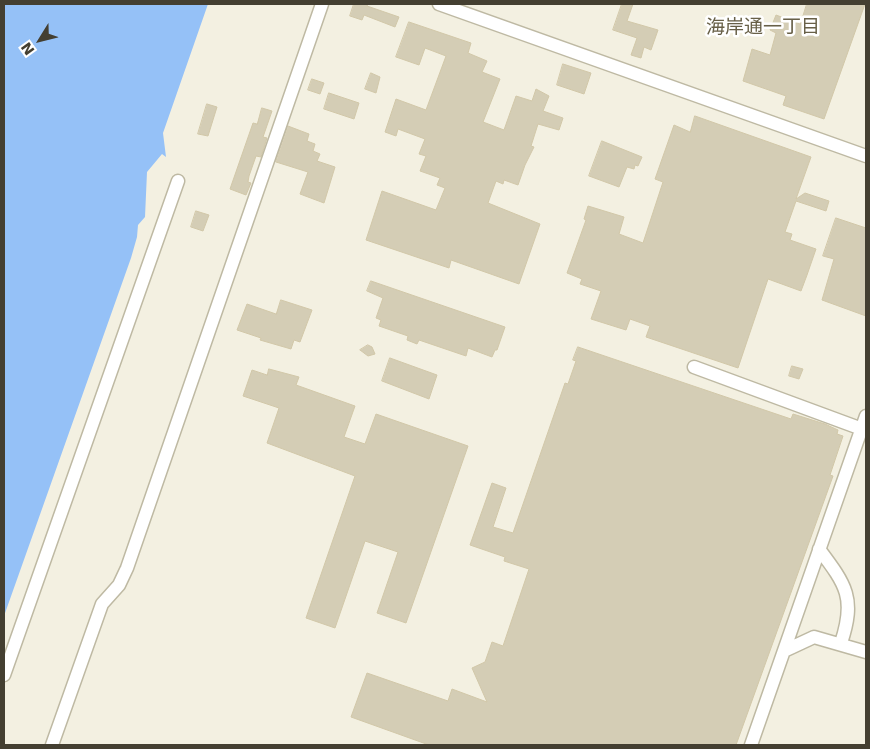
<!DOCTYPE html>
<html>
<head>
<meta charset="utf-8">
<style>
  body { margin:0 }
  #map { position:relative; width:870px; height:749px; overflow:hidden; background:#f3f0e1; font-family:"DejaVu Sans",sans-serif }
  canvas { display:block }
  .frame { position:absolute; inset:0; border:5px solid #443f31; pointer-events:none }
  .north { position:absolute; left:15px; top:15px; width:50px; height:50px; -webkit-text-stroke:4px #fff; paint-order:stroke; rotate:234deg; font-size:14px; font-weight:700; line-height:20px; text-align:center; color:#443f31 }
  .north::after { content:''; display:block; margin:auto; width:18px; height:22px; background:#443f31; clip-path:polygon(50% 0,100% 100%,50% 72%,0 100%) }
</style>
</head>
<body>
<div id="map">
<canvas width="870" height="749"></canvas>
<div class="frame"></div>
<div class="north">N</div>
</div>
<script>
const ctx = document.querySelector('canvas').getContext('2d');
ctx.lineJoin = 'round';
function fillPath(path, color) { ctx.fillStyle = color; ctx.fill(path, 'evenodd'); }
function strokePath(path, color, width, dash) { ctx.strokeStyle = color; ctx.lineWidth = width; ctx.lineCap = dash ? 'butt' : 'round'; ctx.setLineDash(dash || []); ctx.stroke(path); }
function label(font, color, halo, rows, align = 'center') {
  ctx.font = font + ' "DejaVu Sans","Noto Sans JP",sans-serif'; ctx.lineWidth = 5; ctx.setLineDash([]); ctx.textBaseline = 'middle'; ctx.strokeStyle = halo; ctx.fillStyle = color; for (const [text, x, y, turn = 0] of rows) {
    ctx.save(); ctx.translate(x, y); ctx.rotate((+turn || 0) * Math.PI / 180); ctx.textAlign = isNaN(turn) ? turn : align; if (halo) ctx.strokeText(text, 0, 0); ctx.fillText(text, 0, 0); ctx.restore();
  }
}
const water = new Path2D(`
  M4,4H208L163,133L166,157L162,154L147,172L145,217L138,225L137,237L131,258L4,616Z`);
const building = new Path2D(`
  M354,4H368L367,6L399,17L395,27L364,15L362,20L350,16Z
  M622,4H633L627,21L658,30L651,50L644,47L641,58L631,55L637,38L613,30Z
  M807,4H865L824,119L783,105L786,96L743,81L752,49L770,55L776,33L770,30L776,15L800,24Z
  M409,22L471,43L468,53L487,61L482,72L500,79L483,122L504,130L516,96L532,101L536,89L549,96L543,111L563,118L559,130L538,124L531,146L534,147L525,165L518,185L504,180L503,184L496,181L488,203L540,224L519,284L451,260L449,268L366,240L382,191L436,210L445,188L437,185L440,178L420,171L426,156L419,154L425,139L398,129L396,136L385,132L396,99L426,110L446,56L425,48L419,65L396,57Z
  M563,64L591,73L584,94L557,85Z
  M371,73L380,77L376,93L365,89Z
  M312,79L324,83L320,94L308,90Z
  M329,93L359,103L354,119L324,109Z
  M207,104L217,107L208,136L198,134Z
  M262,108L272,111L263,137L267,138L261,157L256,156L249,176L248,182L251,183L246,195L230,189L253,123L257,124Z
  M695,116L811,157L796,199L805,193L829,201L826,211L796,201L785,232L792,234L790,240L816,249L807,275L801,291L768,279L738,368L646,337L650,326L630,319L626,330L591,319L601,291L580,284L582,279L567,273L586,220L584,219L588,206L624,217L619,234L643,243L663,182L655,179L674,125L690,132Z
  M288,126L309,134L307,141L315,144L313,151L320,154L317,161L335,167L324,203L300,194L308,172L276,162Z
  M602,141L642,157L638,166L635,165L634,169L627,167L619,187L589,176Z
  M196,211L209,215L203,231L191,227Z
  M836,218L866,228V316L822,300L834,259L823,256Z
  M371,281L505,327L497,350H495L492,357L468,348L466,356L419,340L417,344L407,340L408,336L379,326L381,320L376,318L383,298L367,291Z
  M281,300L312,310L300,342L294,340L291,349L260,340L261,338L237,330L247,304L276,314Z
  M368,345L372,347L375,354L368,356L360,350Z
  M578,347L791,419L793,414L825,424L838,430L837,434L843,436L830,475L833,476L736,745H429L351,717L367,673L448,701L452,689L487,702L472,668L485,662L492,642L503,646L529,569L504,561L505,557L470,545L492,483L506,488L493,527L513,533L565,383L568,384L576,361L573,360Z
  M390,358L437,375L429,399L382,381Z
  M792,366L803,369L799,379L789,376Z
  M269,369L299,377L296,385L355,406L344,437L365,444L376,414L468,446L406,623L377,613L398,552L365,541L335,628L306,618L355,476L267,443L279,408L243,396L252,370L267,375Z`);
const minor = new Path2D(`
  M439,4L866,156
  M694,367L862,429
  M819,549C846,585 856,598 841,643
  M784,651L814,637L866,652
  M4,675L178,181
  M52,745L102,604L119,585L127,568L322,4
  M751,745L866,416`);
const neighbourhoodNames = [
  ["海岸通一丁目",763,28]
];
fillPath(water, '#95c1f7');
fillPath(building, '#d4cdb5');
strokePath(building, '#d1c7a8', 1);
strokePath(minor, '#beb9a3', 15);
strokePath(minor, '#fff', 12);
label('19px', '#686048', '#fff', neighbourhoodNames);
</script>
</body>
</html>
